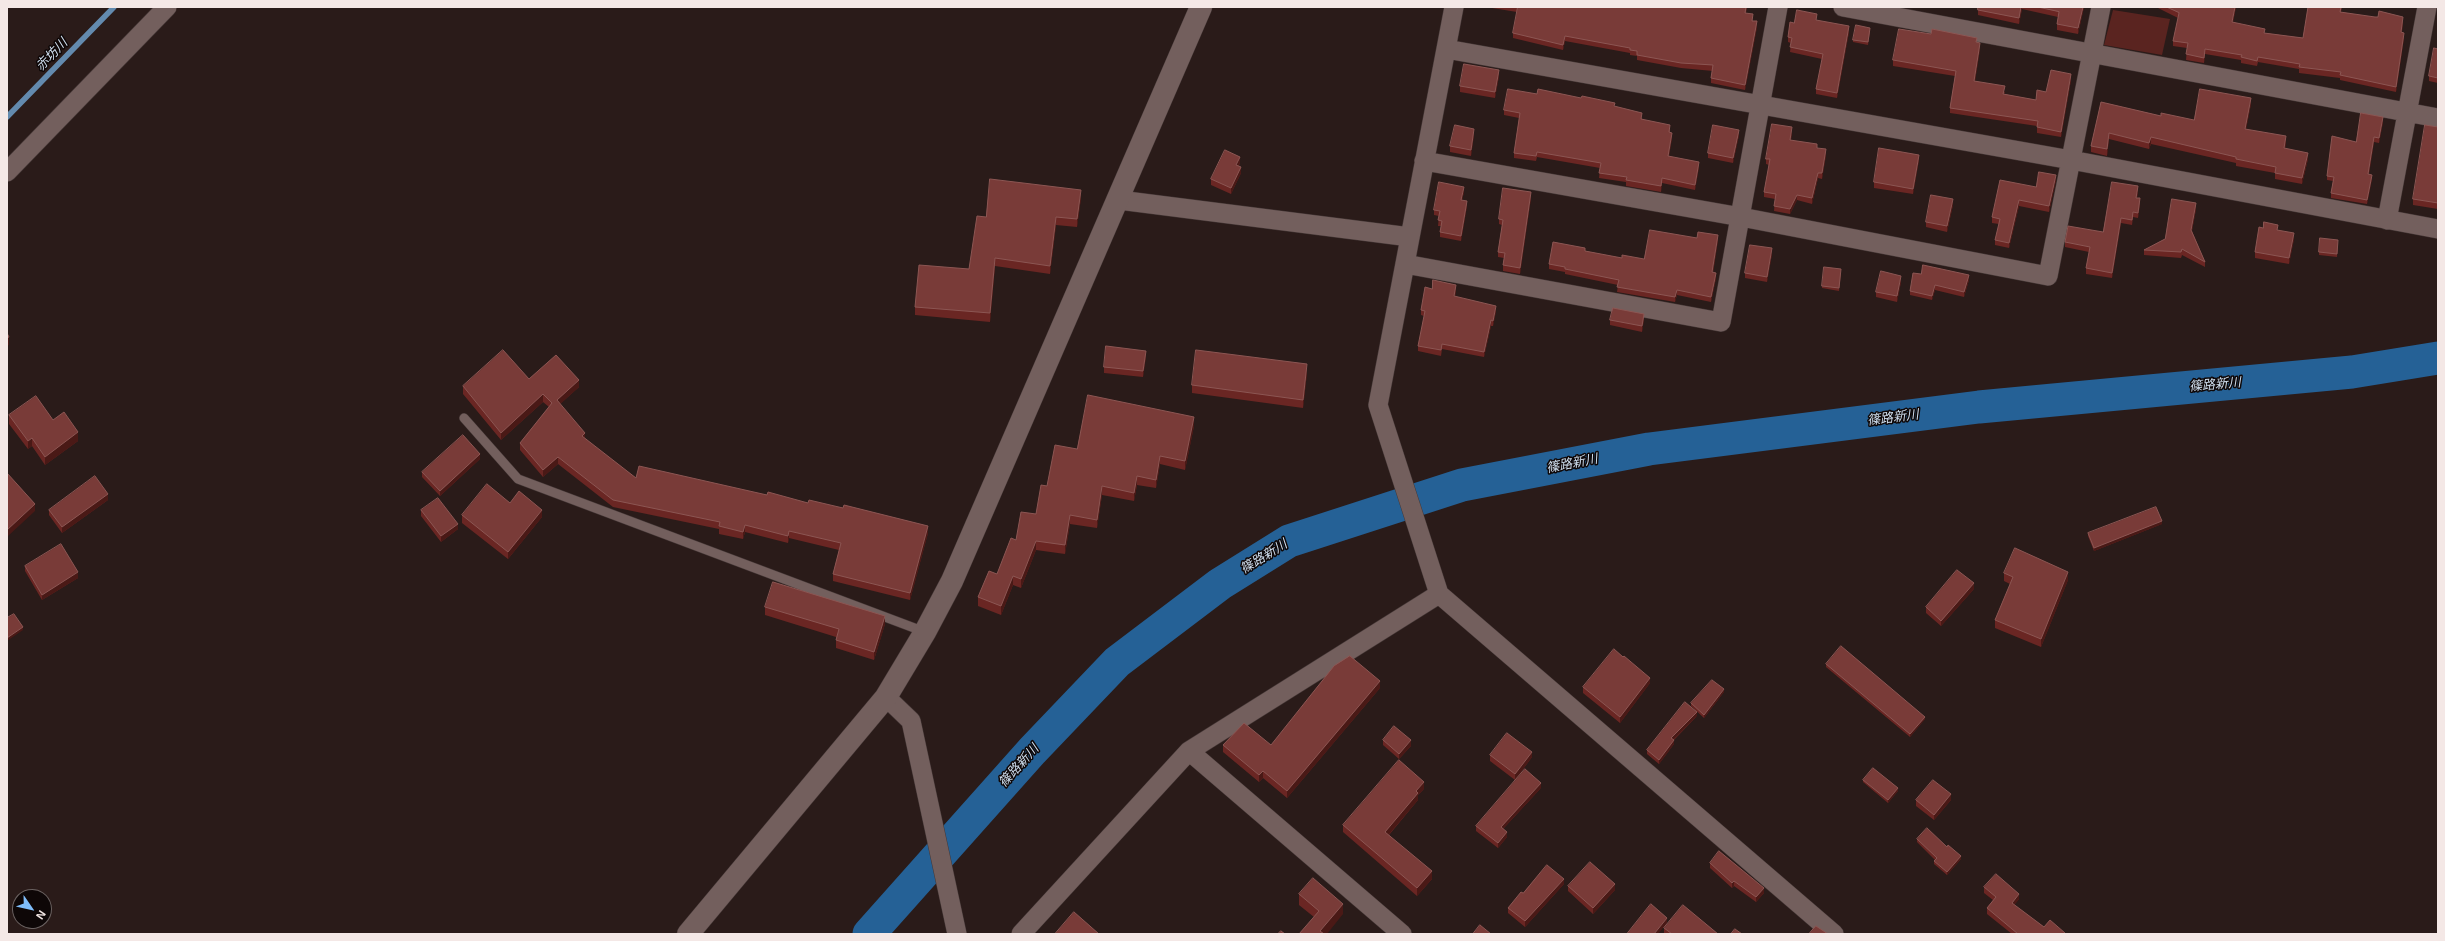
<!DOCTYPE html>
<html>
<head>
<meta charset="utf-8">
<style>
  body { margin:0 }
  #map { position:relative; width:2445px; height:941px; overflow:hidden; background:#2a1b19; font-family:Arial,sans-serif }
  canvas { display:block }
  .frame { position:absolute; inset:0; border:8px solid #f4e8e6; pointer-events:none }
  .north { position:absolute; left:12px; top:889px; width:40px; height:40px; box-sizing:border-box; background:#0e0707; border:1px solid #6a6160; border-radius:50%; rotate:124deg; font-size:11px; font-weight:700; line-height:16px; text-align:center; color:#f4e8e6 }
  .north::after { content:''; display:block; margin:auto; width:14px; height:18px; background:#7fbdfa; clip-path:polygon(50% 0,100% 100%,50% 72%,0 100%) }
</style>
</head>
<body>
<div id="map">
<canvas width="2445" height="941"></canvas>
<div class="frame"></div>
<div class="north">N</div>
</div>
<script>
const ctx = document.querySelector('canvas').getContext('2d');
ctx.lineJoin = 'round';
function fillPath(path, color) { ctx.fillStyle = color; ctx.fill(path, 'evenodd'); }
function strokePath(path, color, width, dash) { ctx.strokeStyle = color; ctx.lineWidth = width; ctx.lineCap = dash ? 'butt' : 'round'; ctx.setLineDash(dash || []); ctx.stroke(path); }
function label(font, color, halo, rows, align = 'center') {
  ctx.font = font + ' Arial,"Noto Sans JP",sans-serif'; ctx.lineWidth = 3; ctx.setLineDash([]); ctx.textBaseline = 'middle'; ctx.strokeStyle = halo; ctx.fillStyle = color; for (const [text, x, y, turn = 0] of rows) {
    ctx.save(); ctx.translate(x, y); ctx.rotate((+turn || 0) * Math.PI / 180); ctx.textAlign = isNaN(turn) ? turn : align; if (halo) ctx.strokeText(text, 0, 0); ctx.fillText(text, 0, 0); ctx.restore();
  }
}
const green = new Path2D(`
  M2113,10L2170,19L2162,55L2104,45Z`);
const stream = new Path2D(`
  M7,117L114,7`);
const river = new Path2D(`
  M869,934L1032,751L1117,662L1220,584L1289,541L1462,485L1649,449L1979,407L2352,372L2438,358`);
const service = new Path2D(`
  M464,418L518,479L925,632`);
const minor = new Path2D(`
  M1454,7L1378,405L1439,594L1834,934
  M1843,7L2438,118
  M1446,49L2071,160L2438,229
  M1424,161L1741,217L2048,276L2101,7
  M7,172L167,7
  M1119,200L1410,237
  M2387,220L2427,7
  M1405,264L1721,322L1778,7
  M886,697L911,721L957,934
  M1189,751L1402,934
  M1021,934L1189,751L1439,594`);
const tertiary = new Path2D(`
  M688,934L886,697L925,632L952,581L1201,7`);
const wall = new Path2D(`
  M1486,7H1747L1746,13L1753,21L1757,27L1745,90L1711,83V78L1713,71L1681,68L1637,60V56L1630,55V53L1565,41L1563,50L1513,38V33L1517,12Z
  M1978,7H2084L2078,34L2057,30V24L2058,17L2022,9L2019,24L1978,15Z
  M2156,7H2236L2233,22L2265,33L2303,38L2308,7H2342L2341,12L2403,22L2402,32L2404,38L2396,92L2340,80V78L2299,73V69L2258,62L2257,66L2241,63V60L2205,54L2204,63L2186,60L2187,48L2173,46V41L2178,18Z
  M1817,21L1849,32L1837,98L1816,94V89L1822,59L1790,52L1791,43L1788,42V37L1794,23Z
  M1870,31L1868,45L1853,42V40Z
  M1977,43L1980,49L1975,81L2005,92L2004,94L2036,100L2046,92L2071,80L2061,137L2037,133V126L1950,113V108L1955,76L1893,66V60Z
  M2438,49V83L2429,81V76Z
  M1499,76L1495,98L1460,92V86Z
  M1537,94L1615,107L1642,118V119L1670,130V133L1672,138L1669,156L1699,167L1695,190L1662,183L1661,192L1626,186V182L1599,178L1600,168L1537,157L1536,161L1514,158V153L1519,118L1504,115V110Z
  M2101,102L2161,116L2194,120L2251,104L2246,129L2286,142L2285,149L2308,159L2302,184L2275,179V173L2236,166V163L2151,144L2149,149L2109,139L2107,156L2091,152V146Z
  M2383,122L2379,143L2374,142L2369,174L2372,179L2367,204L2331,198V193L2333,181L2327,180V176L2356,142Z
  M2438,127V218H2437L2438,209L2413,205V199Z
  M1792,133L1791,140L1817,148L1826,155L1822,179L1818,178L1812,204L1797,200L1790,214L1774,211L1775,199L1764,197V192L1769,165L1766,164V159Z
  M1474,135L1471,156L1450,152V146Z
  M1739,135L1733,163L1708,158V153Z
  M1919,160L1913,194L1874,188V182Z
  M1240,162L1239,166L1241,173L1231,194L1211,185V179Z
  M2056,180L2049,212L2019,206L2009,248L1995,245V240L1999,224L1992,223V217L2036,187Z
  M1464,192L1462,200L1467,206L1461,241L1440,237V232L1442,226H1438L1439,216L1434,215V210Z
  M2138,192L2137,198L2140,204L2138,218L2133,217L2132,225L2121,223L2112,278L2086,274V268L2089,252L2065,247V242L2103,232Z
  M1081,198L1077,227L1056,225L1050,274L995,266L990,322L915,315V307L969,269L986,217Z
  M1531,198L1520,274L1503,271V265L1504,258L1498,257V252L1502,225L1499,224V219Z
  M1953,205L1947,232L1926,227V222Z
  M2196,209L2192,231L2205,262V267L2182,255L2181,258L2144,255V250L2165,239Z
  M2263,228L2278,230L2294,239L2289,264L2255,258V252Z
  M1697,238L1718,240L1713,273L1716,278L1711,302L1677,295L1675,302L1617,292L1618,285L1565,274V272L1549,269V264L1585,251L1622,258L1644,259Z
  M2338,243L2337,257L2319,255V252Z
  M1772,254L1767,282L1745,278V273Z
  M1841,272L1839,291L1822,288V286Z
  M1921,274L1969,280L1964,297L1935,290L1932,300L1910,295V291Z
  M1901,282L1897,302L1876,297V292Z
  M1432,289L1456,290L1455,297L1496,311L1493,326H1491L1484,357L1442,349L1441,356L1418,351V346L1424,316L1421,315V310Z
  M1644,319L1642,332L1610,325V320Z
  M1146,356L1143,377L1104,373V367Z
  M1307,373L1303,408L1192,393V385Z
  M529,379L579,387L560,404L585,439L636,478L767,495L808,503L928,533L910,600L833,581V574L839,550L789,538L788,543L745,532L743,539L719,534V529L613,507L558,464L543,477L520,450V443L549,407L543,402L501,440L463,394V386Z
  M9,415L53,420L78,441L45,465L32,446L28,449L9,424Z
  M1194,426L1185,470L1160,464L1156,488L1137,485L1134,501L1102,495L1097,528L1070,524L1065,554L1036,550L1021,588L1013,585L1001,615L978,606V597L997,574L1016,540L1036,514L1047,486Z
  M480,459L440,496L422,477V472Z
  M108,500L62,533L49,515V510Z
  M510,503L542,517L508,559L462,523V515Z
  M421,510L458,529L441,542L421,516Z
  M2162,524L2094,551L2088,536V533Z
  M25,566L78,578L42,600L25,571Z
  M2004,573L2068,580L2041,647L1995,628V620L2010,584L2004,581Z
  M1974,589L1941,626L1926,613V607Z
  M765,607L885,624L874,660L836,648V637L765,615Z
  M1826,664L1925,719L1910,737L1826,667Z
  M1650,683L1620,723L1583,693V687Z
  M1380,688L1287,798L1263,778L1259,782L1223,752V745H1271Z
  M1724,692L1704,718L1691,706V703Z
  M1697,716L1674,740V744L1659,764L1647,754V750Z
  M1383,740L1411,746L1399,759L1383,745Z
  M1490,755L1532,757L1515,780L1490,761Z
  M1863,780L1898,791L1888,803L1863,782Z
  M1541,788L1503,829L1507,837L1498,848L1476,831V826Z
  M1424,789L1418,795V800L1389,835L1432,879L1417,896L1343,832V825Z
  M1916,800H1951L1934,820L1916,806Z
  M1917,839L1961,859L1947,875L1934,864V861L1935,860L1917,842Z
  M1710,863L1764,893L1756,902L1734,886L1732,888L1710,868Z
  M1564,884L1525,927L1508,913V908L1523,893Z
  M1568,886L1615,890L1593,914L1568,891Z
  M1984,887L2019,899L2014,905L2044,927L2065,934H2012L1987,914V908L1993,900L1984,893Z
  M1299,894L1343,914L1314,917L1299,905Z
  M1664,928L1718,934H1665L1664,933Z`);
const shadedWall = new Path2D(`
  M2021,7H2022V9L2019,24V18Z
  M2083,7H2084L2078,34V28Z
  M2235,7H2236L2232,27V22Z
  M2403,17V22L2401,38V32Z
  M1757,21V27L1745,90V85Z
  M1849,26V32L1837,98V93Z
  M2404,33V38L2396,92V87Z
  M1565,36V41L1563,50V45Z
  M1980,43V49L1974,87V81Z
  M2205,49V54L2204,63V58Z
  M1499,70V76L1495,98V92Z
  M2071,74V80L2061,137V132Z
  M2251,98V104L2245,135V129Z
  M2383,117V122L2379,143V138Z
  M1792,127V133L1790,145V140Z
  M1474,129V135L1471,156V150Z
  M1739,130V135L1733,163V158Z
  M1672,133V138L1668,161V156Z
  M2109,133V139L2107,156V149Z
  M2286,136V142L2284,155V148Z
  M2151,137V144L2149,149V143Z
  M2374,137V142L2368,179V174Z
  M1826,149V155L1822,179V173Z
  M2308,153V159L2302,184V178Z
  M1919,155V160L1913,194V189Z
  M1240,157V162L1236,171V165Z
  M1699,162V167L1695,190V185Z
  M1241,167V173L1231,194V188Z
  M1818,173V178L1812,204V198Z
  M2056,175V180L2049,212V206Z
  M2372,175V179L2367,204V200Z
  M1662,178V183L1661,192V186Z
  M2138,186V192L2136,203V198Z
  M1464,187V192L1461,205V200Z
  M1081,190V198L1077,227V219Z
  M1531,192V198L1520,274V268Z
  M1797,195V200L1790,214V209Z
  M2140,198V204L2138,218V213Z
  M1953,199V205L1947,232V226Z
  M2019,200V206L2009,248V243Z
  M1467,201V206L1461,241V236Z
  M2196,203V209L2191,235V230Z
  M1056,217V225L1050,274V266Z
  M2121,218V223L2112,278V273Z
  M2294,233V239L2289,264V258Z
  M1718,235V240L1712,277V272Z
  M1772,248V254L1767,282V277Z
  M995,258V266L990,322V313Z
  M1716,273V278L1711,302V297Z
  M1969,275V280L1964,297V292Z
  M1901,276V282L1897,302V296Z
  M1456,285V290L1454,302V296Z
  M1935,285V290L1932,300V296Z
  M1677,290V295L1675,302V297Z
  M1496,306V311L1493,326V321Z
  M1644,314V319L1642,332V326Z
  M1491,320V326L1484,357V352Z
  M9,337V345L7,346V338Z
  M1146,351V356L1143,377V371Z
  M1307,364V373L1303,408V400Z
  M579,380V387L557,407V400Z
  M543,394V402L501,440V433Z
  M1194,417V426L1185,470V461Z
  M78,432V441L45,465V457Z
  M585,433V440L582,436Z
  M32,438V446L28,449V441Z
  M480,454V459L440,496V491Z
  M1160,456V464L1156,488V480Z
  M558,457V464L543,477V470Z
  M1137,476V485L1134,501V493Z
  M1102,486V495L1097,528V520Z
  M108,494V500L62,533V527Z
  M35,504V511L7,537V530Z
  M542,510V517L508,559V552Z
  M1070,515V524L1065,554V545Z
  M2162,521V524L2094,551V548Z
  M458,524V529L441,542V536Z
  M745,525V532L743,539V532Z
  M928,526V533L910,600V593Z
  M789,531V538L788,543V536Z
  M1036,541V550L1021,588V579Z
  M78,572V578L42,600V595Z
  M2068,572V580L2041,647V639Z
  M1013,576V585L1001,615V606Z
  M1974,583V589L1941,626V621Z
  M885,616V624L874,660V652Z
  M23,627V630L7,641V638Z
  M1650,678V683L1620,723V717Z
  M1380,681V688L1287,798V791Z
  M1724,689V692L1704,718V715Z
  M1697,712V716L1671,742V738Z
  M1925,717V719L1910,737V734Z
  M1411,740V746L1399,759V754Z
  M1674,740V744L1659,764V760Z
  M1532,752V757L1515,780V774Z
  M1263,771V778L1259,782V775Z
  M1424,782V789L1418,795V800L1385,839V832L1416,791Z
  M1541,783V788L1501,831V827Z
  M1898,788V791L1888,803V800Z
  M1951,794V800L1934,820V815Z
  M1507,832V837L1498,848V843Z
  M1961,856V859L1947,875V872Z
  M1432,871V879L1417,896V888Z
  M1564,879V884L1525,927V921Z
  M1734,881V886L1732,888V883Z
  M1615,884V890L1593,914V908Z
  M1764,888V893L1756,902V897Z
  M2019,894V899L2012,908V903Z
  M1343,904V914L1327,934H1320V931Z
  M1667,918V923L1658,934H1654Z`);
const building = new Path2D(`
  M1518,7H1746L1745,13L1753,14L1752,21H1757L1745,85L1711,78L1713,65L1681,63L1637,55V51L1630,50V48L1565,36L1563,45L1513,33Z
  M1978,7H2021L2019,18L1978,10Z
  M2038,7H2083L2078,28L2057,24L2059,12Z
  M2167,7H2235L2232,22L2265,29L2264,33L2303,38L2308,7H2341L2340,12L2375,17H2378L2379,11L2403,17L2401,32L2404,33L2396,87L2340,75L2341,72L2299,67L2300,64L2258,57L2257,61L2241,57L2242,55L2205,49L2204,58L2186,54L2188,43L2173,41L2179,13Z
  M1797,10L1817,14L1816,20L1849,26L1837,93L1816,89L1823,54L1790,47L1792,38L1788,37L1790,22L1794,23Z
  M1856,25L1870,28L1868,42L1853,40Z
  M1899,29L1931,34L1932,29L1977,38L1976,42L1980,43L1974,81L2005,86L2003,94L2036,100L2037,90L2046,92L2051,70L2071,74L2061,132L2037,127L2038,121L1950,108L1956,71L1893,60Z
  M2434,48L2438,49V78L2429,76Z
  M1464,64L1499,70L1495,92L1460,86Z
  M1508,89L1537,94L1538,89L1581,98L1582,96L1615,103L1614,106L1642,113L1641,119L1670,125L1669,132L1672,133L1668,156L1699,162L1695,185L1662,178L1661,186L1626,180L1627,177L1599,173L1601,163L1537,152L1536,156L1514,153L1520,113L1504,110Z
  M2200,89L2251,98L2245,129L2286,136L2284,148L2308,153L2302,178L2275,173L2276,167L2236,159V157L2151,137L2149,143L2109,133L2107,149L2091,146L2101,102L2161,116V113L2194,120Z
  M2361,113L2383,117L2379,138L2374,137L2368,174L2372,175L2367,200L2331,193L2334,177L2327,176L2332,136L2356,142Z
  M1772,124L1792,127L1790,140L1817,144V148L1826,149L1822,173H1818L1812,198L1797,195L1790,209L1774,206L1776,194L1764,192L1770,159H1766Z
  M1455,125L1474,129L1471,150L1450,146Z
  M1713,125L1739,130L1733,158L1708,153Z
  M2425,125L2438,127V203L2413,199Z
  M1879,148L1919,155L1913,189L1874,182Z
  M1225,150L1240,157L1236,165L1241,167L1231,188L1211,179Z
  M2039,172L2056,175L2049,206L2019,200L2009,243L1995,240L2000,219L1992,217L2000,180L2036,187Z
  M990,179L1081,190L1077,219L1056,217L1050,266L995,258L990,313L915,307L919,265L969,269L977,216L986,217Z
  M1439,182L1464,187L1461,200L1467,201L1461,236L1440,232L1442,221L1438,220L1440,211L1434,210Z
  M2112,182L2138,186L2136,198H2140L2138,213L2133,212L2132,220L2121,218L2112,273L2086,268L2090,247L2065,242L2068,226L2103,232Z
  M1503,188L1531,192L1520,268L1503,265L1505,253L1498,252L1503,220L1499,219Z
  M1931,195L1953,199L1947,226L1926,222Z
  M2172,199L2196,203L2191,230L2205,262L2182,249L2181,252L2144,250L2165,239Z
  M2264,222L2278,225L2277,230L2294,233L2289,258L2255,252L2259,227L2263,228Z
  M1650,230L1697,238L1698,232L1718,235L1712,272L1716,273L1711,297L1677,290L1675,297L1617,287L1619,280L1565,269V267L1549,264L1553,242L1585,248V251L1622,258V255L1644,259Z
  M2320,238L2338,240L2337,254L2319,252Z
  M1750,245L1772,248L1767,277L1745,273Z
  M1923,265L1969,275L1964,292L1935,285L1932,296L1910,291L1913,273L1921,274Z
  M1824,267L1841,269L1839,288L1822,286Z
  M1881,271L1901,276L1897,296L1876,292Z
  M1433,280L1456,285L1454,296L1496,306L1493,321L1491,320L1484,352L1442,344L1441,350L1418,346L1425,311L1421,310L1425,287L1432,289Z
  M1613,308L1644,314L1642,326L1610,320Z
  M7,333L9,337L7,338Z
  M1106,346L1146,351L1143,371L1104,367Z
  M503,350L529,379L556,355L579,380L557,400L585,433L582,436L636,478L639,466L767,495L768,492L808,503L809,500L843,508L844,505L928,526L910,593L833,574L841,543L789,531L788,536L745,525L743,532L719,526L720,522L613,500L558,457L543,470L520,443L552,403L543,394L501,433L463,386Z
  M1196,350L1307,364L1303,400L1192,385Z
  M1088,395L1194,417L1185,461L1160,456L1156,480L1137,476L1134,493L1102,486L1097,520L1070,515L1065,545L1036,541L1021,579L1013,576L1001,606L978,597L989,571L997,574L1011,538L1016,540L1021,512L1036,514L1041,485L1047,486L1055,445L1077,449Z
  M36,396L53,420L64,412L78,432L45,457L32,438L28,441L9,415Z
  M463,435L480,454L440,491L422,472Z
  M7,473L35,504L7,530Z
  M95,476L108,494L62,527L49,510Z
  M487,484L510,503L519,491L542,510L508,552L462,515Z
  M438,498L458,524L441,536L421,510Z
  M2156,507L2162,521L2094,548L2088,533Z
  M61,544L78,572L42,595L25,566Z
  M2015,548L2068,572L2041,639L1995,620L2013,577L2004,573Z
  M1957,570L1974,583L1941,621L1926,607Z
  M773,582L885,616L874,652L836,640L839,629L765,607Z
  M14,614L23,627L7,638V618Z
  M1841,646L1925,717L1910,734L1826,664Z
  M1614,649L1623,657L1624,656L1650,678L1620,717L1583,687Z
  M1350,656L1380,681L1287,791L1263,771L1259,775L1223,745L1244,723L1271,745L1334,666Z
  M1712,680L1724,689L1704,715L1691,703Z
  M1685,702L1697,712L1671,738L1674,740L1659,760L1647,750Z
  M1394,726L1411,740L1399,754L1383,740Z
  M1507,733L1532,752L1515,774L1490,755Z
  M1399,760L1424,782L1416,791L1418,793L1385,832L1432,871L1417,888L1343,825Z
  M1873,768L1898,788L1888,800L1863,780Z
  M1525,769L1541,783L1501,827L1507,832L1498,843L1476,826Z
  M1933,780L1951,794L1934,815L1916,800Z
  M1927,828L1947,847L1948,845L1961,856L1947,872L1934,861L1937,858L1917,839Z
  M1719,851L1764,888L1756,897L1734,881L1732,883L1710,863Z
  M1590,862L1615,884L1593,908L1568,886Z
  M1547,865L1564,879L1525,921L1508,908L1521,892L1523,893Z
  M1996,874L2019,894L2012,903L2044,927L2050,920L2065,933V934H2018L1987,908L1996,897L1984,887Z
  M1313,878L1343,904L1320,931L1324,934H1299L1319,911L1299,894Z
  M1651,904L1667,918L1654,934H1627Z
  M1683,905L1718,934H1672L1664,928Z
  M1074,912L1099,934H1055Z
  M1480,925L1491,934H1473Z
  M1816,926L1828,934H1809Z
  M1735,929L1742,934H1731Z
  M1281,931L1285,934H1278Z`);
const waterNames = [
  ["赤坊川",52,55,-46],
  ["篠路新川",2215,385,-5],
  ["篠路新川",1893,418,-7],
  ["篠路新川",1572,464,-11],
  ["篠路新川",1264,557,-32],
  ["篠路新川",1019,766,-48]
];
fillPath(green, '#5a2420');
strokePath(stream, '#638aae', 5.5);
strokePath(river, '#256196', 33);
strokePath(service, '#443736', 10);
strokePath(minor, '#443736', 20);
strokePath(tertiary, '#443736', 23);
strokePath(service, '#735f5d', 9);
strokePath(minor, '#735f5d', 19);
strokePath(tertiary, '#735f5d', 22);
fillPath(wall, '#6a2623');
fillPath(shadedWall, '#4a1916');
fillPath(building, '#793b38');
strokePath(building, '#8c5653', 1);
label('italic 13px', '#cfdeee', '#0e0707', waterNames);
</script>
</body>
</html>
